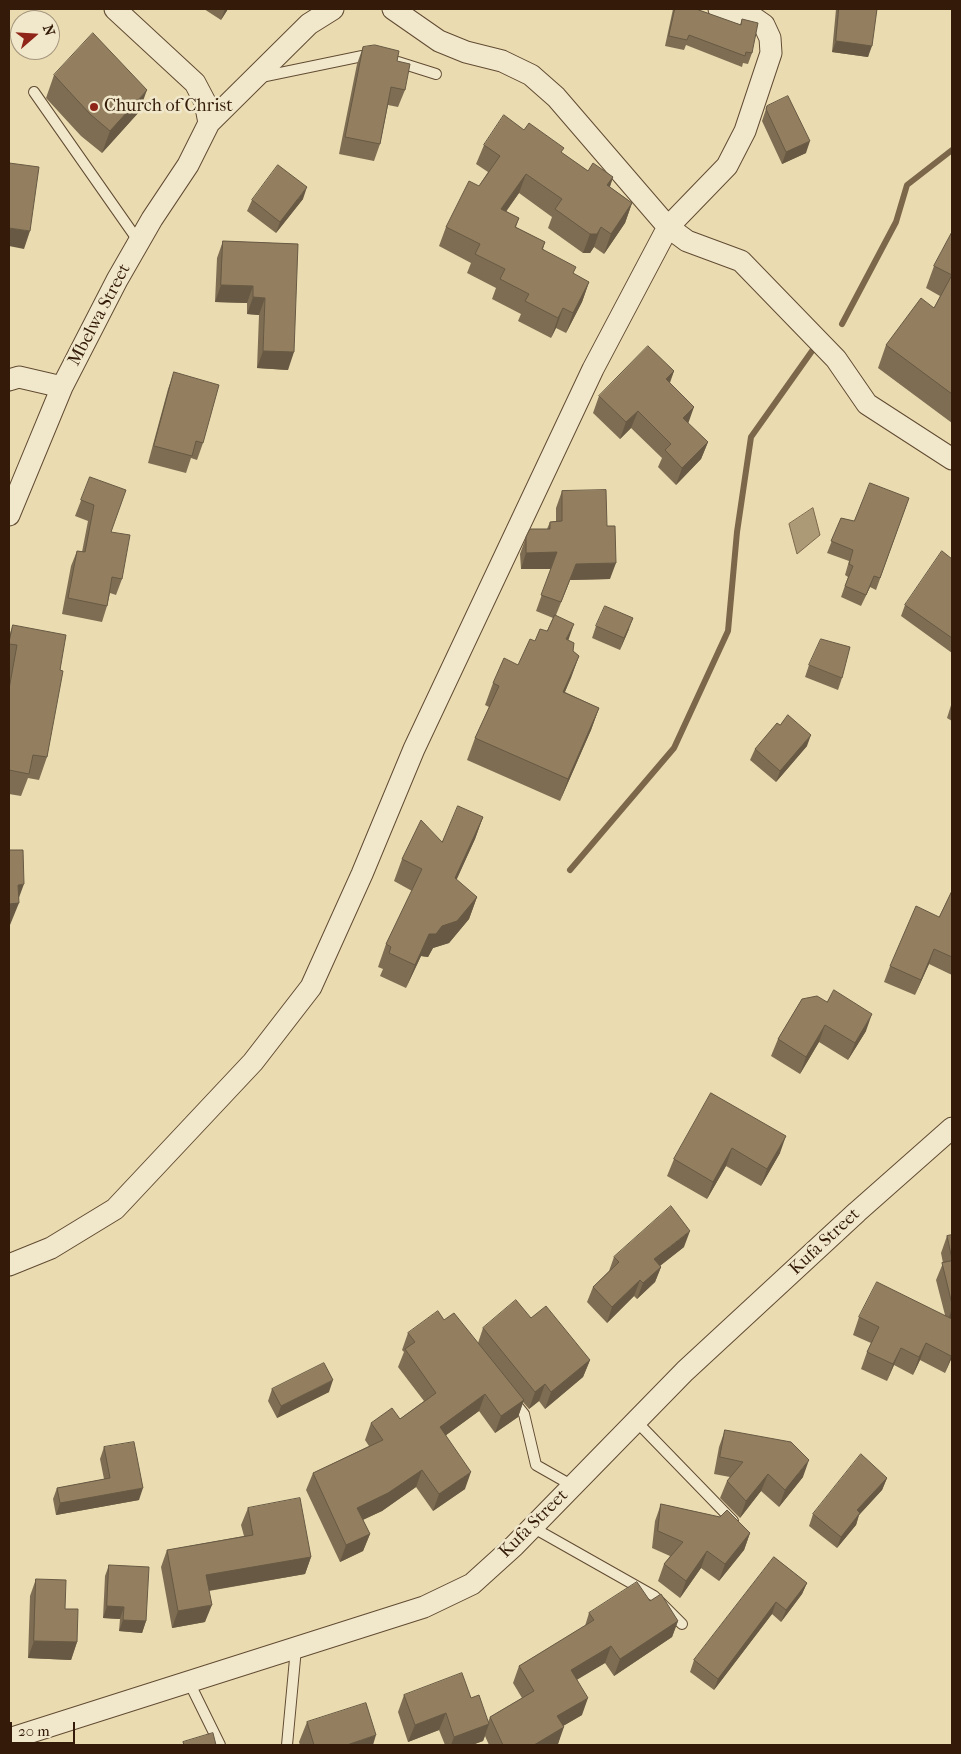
<!DOCTYPE html>
<html>
<head>
<meta charset="utf-8">
<style>
  body { margin:0 }
  #map { position:relative; width:961px; height:1754px; overflow:hidden; background:#eadcb0; font-family:"IM FELL French Canon",serif }
  canvas { display:block }
  .frame { position:absolute; inset:0; border:10px solid #341b09; pointer-events:none }
  .north { position:absolute; left:10px; top:10px; width:50px; height:50px; box-sizing:border-box; background:#f1e8cc; border:1px solid #a5967e; border-radius:50%; rotate:71deg; font-size:14px; font-weight:700; line-height:20px; text-align:center; color:#341b09 }
  .north::after { content:''; display:block; margin:auto; width:18px; height:22px; background:#8f2418; clip-path:polygon(50% 0,100% 100%,50% 72%,0 100%) }
  .scale { position:absolute; left:10px; top:1722px; width:65px; height:22px; box-sizing:border-box; border:2px solid #341b09; border-top:0; padding-left:6px; font-size:15px; line-height:18px; white-space:nowrap; color:#341b09; -webkit-text-stroke:4px #f1e8cc; paint-order:stroke }
</style>
</head>
<body>
<div id="map">
<canvas width="961" height="1754"></canvas>
<div class="frame"></div>
<div class="north">N</div>
<div class="scale">20 m</div>
</div>
<script>
const ctx = document.querySelector('canvas').getContext('2d');
ctx.lineJoin = 'round';
function fillPath(path, color) { ctx.fillStyle = color; ctx.fill(path, 'evenodd'); }
function strokePath(path, color, width, dash) { ctx.strokeStyle = color; ctx.lineWidth = width; ctx.lineCap = dash ? 'butt' : 'round'; ctx.setLineDash(dash || []); ctx.stroke(path); }
function label(font, color, halo, rows, align = 'center') {
  ctx.font = font + ' "IM FELL French Canon",serif'; ctx.lineWidth = 5; ctx.setLineDash([]); ctx.textBaseline = 'middle'; ctx.strokeStyle = halo; ctx.fillStyle = color; for (const [text, x, y, turn = 0] of rows) {
    ctx.save(); ctx.translate(x, y); ctx.rotate((+turn || 0) * Math.PI / 180); ctx.textAlign = isNaN(turn) ? turn : align; if (halo) ctx.strokeText(text, 0, 0); ctx.fillText(text, 0, 0); ctx.restore();
  }
}
const water = new Path2D(`
  M813,508L820,535L797,554L789,524Z`);
const stream = new Path2D(`
  M842,324L896,222L907,185L952,150
  M570,870L674,748L728,631L737,532L751,437L812,351`);
const lane = new Path2D(`
  M398,62L436,74
  M261,77L372,54
  M34,92L139,242
  M512,1399L524,1414L536,1465L573,1486
  M636,1421L733,1521
  M532,1527L654,1596L682,1624
  M189,1682L220,1745
  M287,1745L296,1648`);
const street = new Path2D(`
  M115,9L195,83L205,102L209,123
  M393,9L439,41L466,52L502,61L531,75L556,97L668,227L687,241L741,261L836,359L867,404L952,459
  M9,380L19,377L62,387
  M9,515L62,387L117,280L152,219L188,165L209,123L309,24L333,9
  M9,1265L51,1248L115,1209L253,1062L311,987L362,874L414,749L593,369L668,227L727,166L745,131L771,53L770,38L764,25L751,16L719,9
  M9,1739L424,1607L472,1584L514,1546L685,1371L857,1212L952,1128`);
const wall = new Path2D(`
  M204,9H228L221,20Z
  M673,9H696L740,25L742,19L752,53L748,64L743,63L742,67L686,45L684,50L665,46Z
  M836,9H877L868,57L832,52Z
  M363,47L397,61L405,90L398,107L388,105L380,144L374,161L339,154L357,64Z
  M54,75L139,112L102,153L81,136L46,98Z
  M767,106L806,153L782,164L762,121Z
  M524,130L562,153L588,171L613,177L610,187L632,203L625,223L604,254L594,247L590,253H583L548,228L552,217L519,193L506,211L519,218L516,227L545,242L543,249L574,274L589,282L582,302L566,333L556,328L551,338L518,321L521,314L492,299L496,288L467,273L471,263L439,246L446,227L479,186L488,172L476,164L484,145Z
  M303,199L276,233L247,211L252,200Z
  M952,232V423L878,368L886,345L934,308L940,296L926,288L934,266Z
  M223,241L298,244L288,370L257,368L259,315L247,314V303L215,302L217,258Z
  M674,371L670,383L688,423L708,442L701,459L676,485L658,467L662,458L631,428L620,439L593,413L599,396Z
  M174,372L203,443L197,460L191,458L186,473L148,463L168,389Z
  M90,477L111,532L122,579L116,595L110,593L107,606L102,622L62,614L71,566L77,551L82,552L88,521L75,516Z
  M562,491L607,526L610,579L570,580L556,615L573,651L579,656L565,692L599,708L591,730L560,801L467,760L475,738L489,707L485,705L493,683L518,665L535,641L547,631L553,618L536,611L551,569H521L520,554L526,537L547,529L550,522L556,521V508Z
  M909,498L876,590L870,587L861,606L841,597L848,577L845,575L849,561L827,553L841,518L854,521Z
  M952,559V653L901,616L905,605Z
  M13,625L60,670L47,757L39,780L28,778L21,796L9,794V636Z
  M596,626L629,629L620,650L592,638Z
  M809,665L842,678L838,690L805,677Z
  M952,702V721L947,718Z
  M807,746L776,782L750,760L755,749Z
  M483,817L475,839L456,880L477,897L469,919L449,943L433,948L428,957L421,956L406,988L380,976L383,969L378,967L386,944L412,891L394,881L402,859L442,842Z
  M952,891V975L929,964L915,995L884,982L890,966L939,917Z
  M802,999L866,1031L848,1060L819,1042L800,1074L771,1056L778,1039Z
  M711,1093L780,1153L761,1186L726,1166L707,1199L667,1176L674,1159Z
  M952,1235V1357L945,1373L920,1360L913,1375L894,1365L887,1381L861,1369L867,1352L871,1343L853,1335L859,1317L945,1315L936,1280L943,1263L941,1253L947,1236Z
  M684,1247L660,1266L661,1267L655,1282L637,1299L634,1296L607,1323L587,1302L593,1287L609,1271L614,1257Z
  M531,1318L590,1360L583,1377L545,1409L539,1401L529,1409L523,1402L518,1417L495,1433L479,1411L446,1435L465,1489L433,1511L416,1487L382,1511L363,1520L370,1534L363,1551L340,1562L306,1490L313,1473L369,1446L365,1440L371,1423L400,1419L424,1401L398,1367L404,1352L402,1350L408,1333L444,1320L478,1343L483,1328Z
  M272,1389L329,1392L277,1418L268,1401Z
  M725,1430L803,1477L779,1507L761,1491L740,1518L720,1498L727,1481L730,1477L714,1474L719,1447Z
  M104,1447L139,1500L56,1515L53,1499L57,1488L104,1479L100,1459Z
  M887,1478L882,1490L859,1515L856,1525L837,1548L809,1526L813,1514Z
  M661,1504L720,1517L750,1533L744,1550L719,1581L701,1568L680,1598L658,1581L664,1564L670,1556L652,1548L655,1521Z
  M248,1508L311,1557L305,1574L209,1591L205,1622L172,1628L161,1567L167,1550L244,1536L241,1525Z
  M774,1557L807,1583L802,1594L781,1622L772,1614L714,1690L690,1672L694,1660Z
  M109,1565L146,1621L142,1633L119,1631L120,1619L103,1618L105,1576Z
  M36,1579L77,1642L71,1660L28,1658L30,1596Z
  M650,1601L678,1621L672,1637L614,1676L605,1663L577,1679L582,1715L563,1726L558,1744L555,1745H489L485,1736L483,1741L472,1745H445L439,1730L408,1742L398,1712L404,1695L471,1698L488,1722L490,1717L522,1698L513,1683L519,1666L585,1626L589,1613Z
  M307,1722L373,1745H300L299,1742Z`);
const shadedWall = new Path2D(`
  M225,9H228L221,20Z
  M836,41L872,46L868,57L832,52Z
  M147,90L139,112L102,153L110,131Z
  M810,141L806,153L782,164L786,152Z
  M526,174L519,193L494,229L501,209Z
  M613,177L606,197L607,185Z
  M307,187L303,199L276,233L280,222Z
  M632,203L625,223L604,254L611,234Z
  M601,227L594,247L590,253H583L590,234Z
  M9,228L30,231L24,249L9,246Z
  M589,282L582,302L566,333L573,313Z
  M221,285L253,286L247,303L215,302Z
  M253,297L265,298L259,315L247,314Z
  M563,308L556,328L551,338L558,318Z
  M263,351L294,352L288,370L257,368Z
  M674,371L667,388L666,379Z
  M694,407L688,424L683,418Z
  M638,411L631,428L620,439L626,422Z
  M708,442L701,459L676,485L682,468Z
  M557,552L551,569H521L526,553Z
  M616,563L610,579L570,580L555,618L576,564Z
  M874,576L870,587L861,606L866,595Z
  M633,618L629,629L620,650L624,638Z
  M574,624L566,647V639Z
  M579,656L571,678L555,714L563,692Z
  M599,708L591,730L560,801L568,779Z
  M811,735L807,746L776,782L780,771Z
  M483,817L475,839L447,901L455,878Z
  M24,884L17,903H19L10,925H9V904L18,885Z
  M477,897L469,919L449,943L433,948L428,957L421,956L406,988L415,965L429,934L442,926Z
  M934,949L929,964L915,995L921,980Z
  M872,1014L866,1031L848,1060L855,1043Z
  M825,1025L819,1042L800,1074L806,1057Z
  M786,1136L780,1153L761,1186L767,1169Z
  M732,1148L726,1166L707,1199L713,1182Z
  M690,1231L684,1247L648,1275L654,1259Z
  M661,1267L655,1282L637,1299L643,1283Z
  M640,1280L634,1296L607,1323L612,1307Z
  M952,1308V1322L947,1324Z
  M926,1343L920,1360L913,1375L919,1357Z
  M901,1348L894,1365L887,1381L893,1364Z
  M952,1353V1357L945,1373L951,1356Z
  M590,1360L583,1377L545,1409L551,1392Z
  M333,1380L329,1392L277,1418L281,1406Z
  M545,1384L539,1401L529,1409L535,1392Z
  M485,1394L479,1411L434,1444L440,1427Z
  M524,1400L518,1417L495,1433L501,1416Z
  M809,1460L803,1477L779,1507L785,1490Z
  M422,1470L416,1487L382,1511L351,1525L357,1508Z
  M471,1472L465,1489L433,1511L439,1494Z
  M768,1474L761,1491L740,1518L746,1501Z
  M887,1478L882,1490L859,1515L856,1525L837,1548L841,1537L857,1510Z
  M143,1488L139,1500L56,1515L60,1503Z
  M750,1533L744,1550L719,1581L725,1564Z
  M370,1534L363,1551L340,1562L346,1545Z
  M707,1551L701,1568L680,1598L686,1581Z
  M311,1557L305,1574L200,1592L206,1575Z
  M807,1583L802,1594L781,1622L786,1610Z
  M776,1602L772,1614L714,1690L718,1679Z
  M212,1605L205,1622L172,1628L178,1611Z
  M107,1606L124,1607L120,1619L103,1618Z
  M123,1620L146,1621L142,1633L119,1631Z
  M678,1621L672,1637L614,1676L620,1659Z
  M34,1641L77,1642L71,1660L28,1658Z
  M611,1646L605,1663L565,1687L571,1670Z
  M588,1698L582,1715L551,1733L557,1716Z
  M446,1713L439,1730L408,1742L415,1725Z
  M489,1724L483,1741L472,1745H451L454,1737Z
  M564,1727L558,1744L555,1745H534Z
  M376,1735L373,1745H347Z`);
const building = new Path2D(`
  M675,9H696L741,25L742,19L758,23L752,53L746,52L745,56L689,35L687,40L669,36Z
  M839,9H877L872,46L836,41Z
  M93,33L147,90L110,131L90,114L54,75Z
  M375,45L399,51L397,61L410,64L405,90L391,87L380,144L345,137L363,47Z
  M788,96L810,141L786,152L766,109L767,106Z
  M504,115L524,130L529,123L564,148L561,152L588,171L593,163L613,177L607,185L632,203L611,234L601,227L597,234H590L555,209L562,199L526,174L501,209L519,218L515,227L545,242L542,249L576,267L573,273L589,282L573,313L563,308L558,318L525,301L529,294L500,279L505,269L475,254L480,244L446,227L469,181L479,186L500,156L484,145Z
  M9,163L39,167L30,231L9,228Z
  M278,165L307,187L280,222L252,200Z
  M952,232V394L886,345L921,298L934,308L952,275L934,266Z
  M223,241L298,244L294,352L263,351L265,298L253,297V286L221,285Z
  M648,346L674,371L666,379L694,407L683,418L708,442L682,468L665,450L671,444L638,411L626,422L599,396Z
  M174,372L219,385L203,443L196,441L192,456L154,446Z
  M90,477L126,490L111,532L130,535L122,579L112,577L107,606L68,598L77,551L85,552L94,505L81,500Z
  M870,483L909,498L880,578L874,576L866,595L845,586L853,566L849,564L853,550L831,541L841,518L854,521Z
  M606,490L607,526H615L616,563L576,564L561,602L541,595L557,552L526,553V537L530,529H550V522L562,521V491Z
  M942,551L952,559V638L905,605Z
  M605,606L633,618L624,638L596,626Z
  M555,615L574,624L566,639L574,643L573,651L579,656L563,692L599,708L568,779L475,738L499,686L493,683L504,658L518,665L530,639L535,641L540,629L547,631Z
  M13,625L66,635L60,670L63,671L47,757L33,755L29,774L9,770V689L17,645L9,644Z
  M821,639L850,647L842,678L809,665Z
  M788,715L811,735L780,771L755,749L777,723L780,725Z
  M458,806L483,817L455,878L477,897L457,921L442,926L436,934H429L415,965L389,953L391,947L386,944L422,869L402,859L421,820L442,842Z
  M9,850H23L24,884L18,885L19,903L9,904Z
  M952,891V957L934,949L921,980L890,966L916,906L939,917Z
  M834,990L872,1014L855,1043L825,1025L806,1057L778,1039L802,999L817,996L827,1002Z
  M711,1093L786,1136L767,1169L732,1148L713,1182L674,1159Z
  M671,1206L690,1231L654,1259L661,1267L643,1283L640,1280L612,1307L593,1287L619,1262L614,1257Z
  M952,1235V1259L947,1236Z
  M952,1261V1304L942,1263Z
  M877,1282L952,1319V1353L951,1356L926,1343L919,1357L901,1348L893,1364L867,1352L879,1327L859,1317Z
  M516,1300L531,1318L546,1306L590,1360L551,1392L545,1384L535,1392L483,1328Z
  M438,1311L444,1320L454,1313L524,1400L501,1416L485,1394L440,1427L471,1472L439,1494L422,1470L388,1493L357,1508L370,1534L346,1545L313,1473L383,1440L371,1423L392,1408L400,1419L436,1393L405,1349L415,1342L408,1333Z
  M324,1363L333,1380L281,1406L272,1389Z
  M725,1430L791,1442L809,1460L785,1490L768,1474L746,1501L727,1481L743,1462L720,1457Z
  M134,1442L143,1488L60,1503L57,1488L110,1478L104,1447Z
  M861,1454L887,1478L857,1510L860,1513L841,1537L813,1514Z
  M300,1498L311,1557L206,1575L212,1605L178,1611L167,1550L253,1535L248,1508Z
  M661,1504L720,1517L727,1510L750,1533L725,1564L707,1551L686,1581L664,1564L683,1542L658,1531Z
  M774,1557L807,1583L786,1610L776,1602L718,1679L694,1660Z
  M109,1565L149,1567L146,1621L123,1620L124,1607L107,1606Z
  M36,1579L66,1580L65,1609H78L77,1642L34,1641Z
  M637,1582L650,1601L661,1594L678,1621L620,1659L611,1646L571,1670L588,1698L557,1716L564,1727L534,1745H503L490,1717L534,1691L519,1666L594,1620L589,1613Z
  M462,1673L471,1698L479,1695L489,1724L454,1737L446,1713L415,1725L404,1695Z
  M366,1703L376,1735L347,1745H314L307,1722Z
  M213,1733L216,1745H184L183,1742Z`);
const markers = [
  [94,107,5,"#8f2418"]
];
const poiNames = [
  ["Church of Christ",104,107]
];
const streetNames = [
  ["Mbelwa Street",100,315,-62],
  ["Kufa Street",825,1242,-43],
  ["Kufa Street",534,1524,-45]
];
fillPath(water, '#ac9a77');
strokePath(water, '#7c674b', 1);
strokePath(stream, '#7c674b', 6);
strokePath(lane, '#624b33', 12);
strokePath(street, '#624b33', 23);
strokePath(lane, '#f1e8cc', 10);
strokePath(street, '#f1e8cc', 21);
fillPath(wall, '#7e6d53');
fillPath(shadedWall, '#675943');
fillPath(building, '#937f60');
strokePath(building, '#675943', 1);
for (const [x, y, r, color] of markers) { const dot = new Path2D(); dot.arc(x, y, r, 0, 2 * Math.PI); ctx.fillStyle = color; ctx.fill(dot); strokePath(dot, '#f1e8cc', 2); }
label('18px', '#341b09', '#f1e8cc', poiNames, 'left');
label('18px', '#341b09', '#f1e8cc', streetNames);
</script>
</body>
</html>
